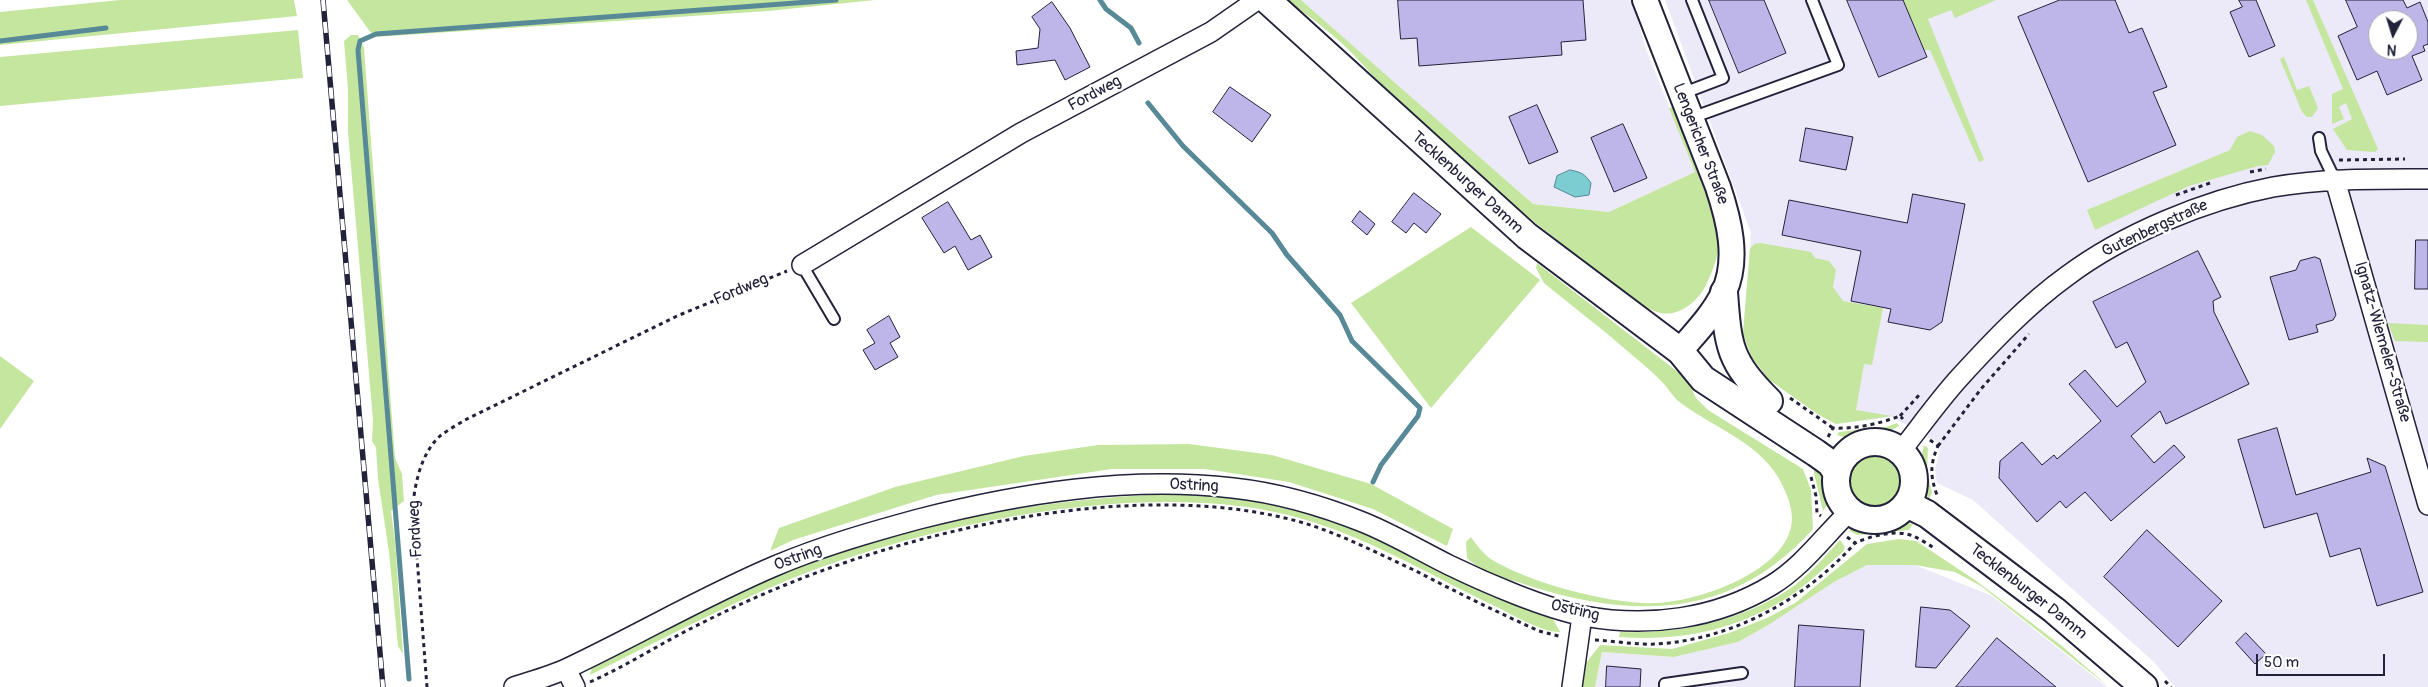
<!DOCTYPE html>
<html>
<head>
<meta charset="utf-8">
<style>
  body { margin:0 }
  #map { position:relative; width:2428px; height:687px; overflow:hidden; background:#fff; font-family:Pangolin,sans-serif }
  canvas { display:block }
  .north { position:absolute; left:2368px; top:10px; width:50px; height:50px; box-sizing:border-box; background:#fff; border:1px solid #a7a7b1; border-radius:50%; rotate:185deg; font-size:14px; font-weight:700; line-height:20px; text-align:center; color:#22223b }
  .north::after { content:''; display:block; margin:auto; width:18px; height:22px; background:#22223b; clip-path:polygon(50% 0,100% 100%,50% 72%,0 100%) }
  .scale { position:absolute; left:2256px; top:654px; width:129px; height:22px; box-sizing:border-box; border:2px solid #22223b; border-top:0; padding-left:6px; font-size:15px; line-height:18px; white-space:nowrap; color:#22223b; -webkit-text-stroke:4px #fff; paint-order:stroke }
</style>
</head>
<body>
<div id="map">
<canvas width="2428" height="687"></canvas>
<div class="north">N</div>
<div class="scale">50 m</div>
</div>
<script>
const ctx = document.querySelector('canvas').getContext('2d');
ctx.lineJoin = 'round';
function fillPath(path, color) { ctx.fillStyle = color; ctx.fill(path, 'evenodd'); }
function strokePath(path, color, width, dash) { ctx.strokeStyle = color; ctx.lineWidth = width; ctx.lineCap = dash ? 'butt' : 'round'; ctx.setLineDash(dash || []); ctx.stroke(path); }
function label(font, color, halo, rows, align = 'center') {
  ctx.font = font + ' Pangolin,sans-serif'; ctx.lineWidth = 5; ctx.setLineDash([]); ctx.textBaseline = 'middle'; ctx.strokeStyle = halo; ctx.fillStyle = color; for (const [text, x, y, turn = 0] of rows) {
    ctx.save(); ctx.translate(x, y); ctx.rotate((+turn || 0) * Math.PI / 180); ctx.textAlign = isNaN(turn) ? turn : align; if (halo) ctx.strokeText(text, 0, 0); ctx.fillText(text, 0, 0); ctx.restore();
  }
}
const built = new Path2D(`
  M1301,0H1632L1646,49L1695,172L1609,212L1533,204Z
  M1665,0H2428V687H2175L2154,662L1973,500L1937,483L1935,470L1941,444L1892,417L1836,424L1819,415L1768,379L1751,356L1743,333L1751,233ZM2378,20H2408V50H2378Z
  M1867,565H1915L1992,596L2107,687H1595L1602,652L1674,657L1738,642L1770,624L1834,582Z`);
const green = new Path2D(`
  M120,0H294L297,16L0,45V12Z
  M347,0H875L768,11L374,37Z
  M1285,0H1301L1533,204L1609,212L1695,172L1669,108L1675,106C1692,144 1724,203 1719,246C1717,259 1712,273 1706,285C1699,300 1680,317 1661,313C1640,309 1604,277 1586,263C1526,216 1466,167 1409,115C1393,100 1379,82 1363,65C1340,39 1314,19 1285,0Z
  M1903,0H1996L1955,18L1951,10L1928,19L1984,160L1979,162L1930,50H1923Z
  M2306,0H2313L2378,149L2375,152L2347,150L2333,129L2352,119L2346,103L2339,107L2344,119L2332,124V94L2343,89Z
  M298,30L303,78L0,106V57Z
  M351,35H358L364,48L395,458L402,474L404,501L391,511L395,541L403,654L398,646L389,552L378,479L376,448L372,441L373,420L348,132V89L344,41Z
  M2284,57L2297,90L2309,86L2318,108L2312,117H2307L2302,112L2280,59Z
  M2250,131L2262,135L2274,146L2275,152L2268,165L2258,166L2189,186L2095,230L2087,210L2230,150L2237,137Z
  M1471,227L1540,280L1431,408L1351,303Z
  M1761,243L1811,252L1815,258L1829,261L1836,270L1833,287L1843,301L1883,308L1872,365L1864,364L1856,410L1892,416L1836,424L1819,415L1768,379L1751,356L1743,333L1750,249L1754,244Z
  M1537,263L1687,379L1696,398L1708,410L1803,469L1811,490L1813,529C1734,617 1640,620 1533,587C1513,580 1483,574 1467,558L1466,542L1471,537C1477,546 1485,556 1494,561C1533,584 1613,605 1657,603C1699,601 1781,573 1791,527C1795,511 1786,491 1778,477C1756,440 1709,426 1677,400C1673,396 1669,390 1665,385C1655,374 1643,364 1632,355C1604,330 1573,307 1544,283L1536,268Z
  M2388,323L2428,325V342L2395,341Z
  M0,356L34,381L0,429Z
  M1897,423L1899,426L1885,434L1868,435L1853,440L1837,435L1839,432L1886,427Z
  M1189,444L1272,455L1371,484L1453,529L1447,546L1373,509L1289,482L1205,469H1112L936,495L793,540L770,551L779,528L895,487L1024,456L1098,445Z
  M1924,445L1928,448L1927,472L1932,493L1929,499C1917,481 1919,466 1924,445Z
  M1847 481a28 28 0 1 1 56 0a28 28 0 1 1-56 0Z
  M1817,462C1827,478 1838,494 1823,511L1814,473V467Z
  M1186,493C1226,496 1264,500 1303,511C1353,525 1399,551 1446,572C1481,588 1517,602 1552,617L1560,632C1545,633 1514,616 1499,608C1435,578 1374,540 1306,520C1243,501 1177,500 1112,504C1019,511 927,531 839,561C753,590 671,635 590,675L592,667L599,661C674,624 748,586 826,556C845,549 865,545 884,539C986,509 1080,497 1186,493Z
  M1895,521L1913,524L1909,530L1858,535L1849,531C1864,521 1877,528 1895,521Z
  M1899,539L1916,541L1975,580L2062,646L2109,687L1981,586L1955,572L1915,565H1867L1834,582L1770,624L1738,642L1674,657L1602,652L1595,687H1577L1582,668L1600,645L1672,649L1729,633L1767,618L1795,603L1867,544Z
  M1840,540L1845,547L1843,552C1826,566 1811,581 1793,594C1741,629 1681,642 1619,637L1620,632C1678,634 1738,622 1788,590C1808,577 1824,557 1840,540Z`);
const water = new Path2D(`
  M1570,170C1581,172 1585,174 1591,183L1589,195L1575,197L1554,187L1557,176Z`);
const stream = new Path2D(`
  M1100,0L1106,9L1131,28L1139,43
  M0,41L106,28
  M1148,103L1183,146L1272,233L1287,255L1340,315L1352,341L1420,408L1418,416L1381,465L1373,482
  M409,679L358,50L360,41L376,34L836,0`);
const building = new Path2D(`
  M1398,0H1583L1586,40L1561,42L1562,55L1419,66L1417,38L1401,39Z
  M1709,0H1764L1786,53L1739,73Z
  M1847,0H1903L1927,57L1879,77Z
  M2060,0H2115L2129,33L2142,28L2167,87L2153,92L2176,145L2088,182L2018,17Z
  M2239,0H2256L2275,46L2249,57L2230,12L2242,7Z
  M2346,0H2403L2407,8L2420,2L2428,22V44L2423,46L2425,51L2412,56L2422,80L2387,95L2377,71L2357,80L2338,36L2357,27ZM2378,20H2408V50H2378Z
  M1052,2L1070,28L1090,67L1065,80L1055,60L1017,65L1016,51L1038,48L1040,29L1032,17Z
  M1230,87L1271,115L1252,142L1213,112Z
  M1537,105L1558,152L1529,164L1509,117Z
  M1623,124L1647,178L1614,192L1591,138Z
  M1806,128L1853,137L1846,170L1800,161Z
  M1414,193L1441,214L1426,233L1414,223L1406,233L1392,222Z
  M1913,194L1965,204L1942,322L1930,330L1888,322L1891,309L1851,301L1861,251L1782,235L1789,200L1907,223Z
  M948,202L971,240L980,235L992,257L968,270L955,246L944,253L922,218Z
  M1360,211L1375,224L1367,235L1352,222Z
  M2416,240H2428V289H2415Z
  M2198,251L2221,297L2213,301L2214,312L2249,384L2166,424L2160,411L2131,436L2154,463L2174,445L2185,457L2111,521L2085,492L2066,508L2060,501L2037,522L1999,478L2000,461L2022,442L2042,465L2054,455L2057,459L2101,421L2069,384L2085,370L2117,407L2146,382L2127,342L2116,348L2093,302Z
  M2315,257L2320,259L2336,315L2333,320L2316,325L2318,332L2289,340L2270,277L2296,270L2300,261Z
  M889,316L900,337L890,343L898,357L875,370L863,350L875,343L867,330Z
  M2277,428L2296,495L2371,472L2367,458L2385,466L2423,592L2377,606L2360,548L2330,557L2317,513L2264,528L2238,440Z
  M2147,530L2222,601L2178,647L2104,577Z
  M1921,607L1950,610L1970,626L1936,668L1916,667Z
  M1799,625L1864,630L1860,687H1795Z
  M2246,633L2266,654L2255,664L2236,643Z
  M1997,638L2056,687H1956Z
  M1607,666L1641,669L1640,687H1606Z`);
const path = new Path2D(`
  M2339,160L2405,159
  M2250,172L2266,169
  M2176,195L2210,183
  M1790,398L1833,428
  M1900,416L1921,393
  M1828,437L1833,428C1855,429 1879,424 1900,416L1903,419
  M1930,440L1938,446C1930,464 1930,476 1937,495
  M1938,446L1981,389L2029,334
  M1811,477L1816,496L1817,513L1821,516
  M1847,537L1855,543C1871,536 1896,529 1913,536C1920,539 1928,544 1934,548
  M1595,640C1615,641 1636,645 1656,644C1731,640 1806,599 1855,543
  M2165,681L2171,687
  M590,682C624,667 655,647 688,630C721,613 755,597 790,583C937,524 1148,478 1304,523C1343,535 1379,554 1416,571C1456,592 1497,612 1539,631L1562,637
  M427,687L413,505C415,482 422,452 440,436C448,430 458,424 467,419L677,316L787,271`);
const service = new Path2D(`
  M1681,94L1723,78L1692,0
  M1691,118L1838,65L1812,0
  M2319,138L2321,151L2335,180
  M802,265L834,319
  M1665,687V684L1742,673`);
const minor = new Path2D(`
  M2335,180L2428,505
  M802,265L1021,133L1211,32L1257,0
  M1901,451C1920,427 1939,400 1960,377C1992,342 2028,304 2067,276C2123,234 2205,200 2273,187C2324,178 2376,179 2428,179
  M566,669L575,687
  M514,687C532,681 551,676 568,668C638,635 704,596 775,566C822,546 871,532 919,519C1021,493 1128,476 1233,488C1279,493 1323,506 1365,523C1394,535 1421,551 1449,565C1486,583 1544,608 1584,616C1648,628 1716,619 1772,585C1803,566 1824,536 1850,511
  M1572,687L1582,616`);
const tertiary = new Path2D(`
  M1645,0L1718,187C1729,220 1739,259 1724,292C1714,314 1695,333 1680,351`);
const secondary = new Path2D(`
  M1267,0L1527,236L1680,351L1703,379L1816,453L1830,463L1837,473
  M1724,292C1728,347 1729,361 1769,401
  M1836 481a39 39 0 1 1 78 0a39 39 0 1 1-78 0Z
  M1907,504L1927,514L2054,610L2144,687`);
const rail = new Path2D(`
  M323,0L383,687`);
const streetNames = [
  ["Fordweg",1095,94,-28],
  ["Lengericher Straße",1700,144,69],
  ["Tecklenburger Damm",1467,183,42],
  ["Gutenbergstraße",2155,229,-25],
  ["Fordweg",741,290,-23],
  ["Ignatz-Wiemeler-Straße",2382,342,74],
  ["Ostring",1194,486,3],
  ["Fordweg",416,529,-93],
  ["Ostring",798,558,-20],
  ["Tecklenburger Damm",2028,592,38],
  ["Ostring",1575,611,13]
];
fillPath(built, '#ece9f8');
fillPath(green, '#c5e69f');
fillPath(water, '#7bcdd2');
strokePath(water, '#578996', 1);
strokePath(stream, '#578996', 5);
fillPath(building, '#beb6e8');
strokePath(building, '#22223b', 1);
strokePath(service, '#22223b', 14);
strokePath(minor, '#22223b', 22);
strokePath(tertiary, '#22223b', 28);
strokePath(secondary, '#22223b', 30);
strokePath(path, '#22223b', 3, [4, 4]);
strokePath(service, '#fff', 10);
strokePath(minor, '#fff', 19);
strokePath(tertiary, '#fff', 24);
strokePath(secondary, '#fff', 26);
strokePath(rail, '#22223b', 5.5);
strokePath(rail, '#fff', 4, [11]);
label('16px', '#22223b', '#fff', streetNames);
</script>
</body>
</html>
